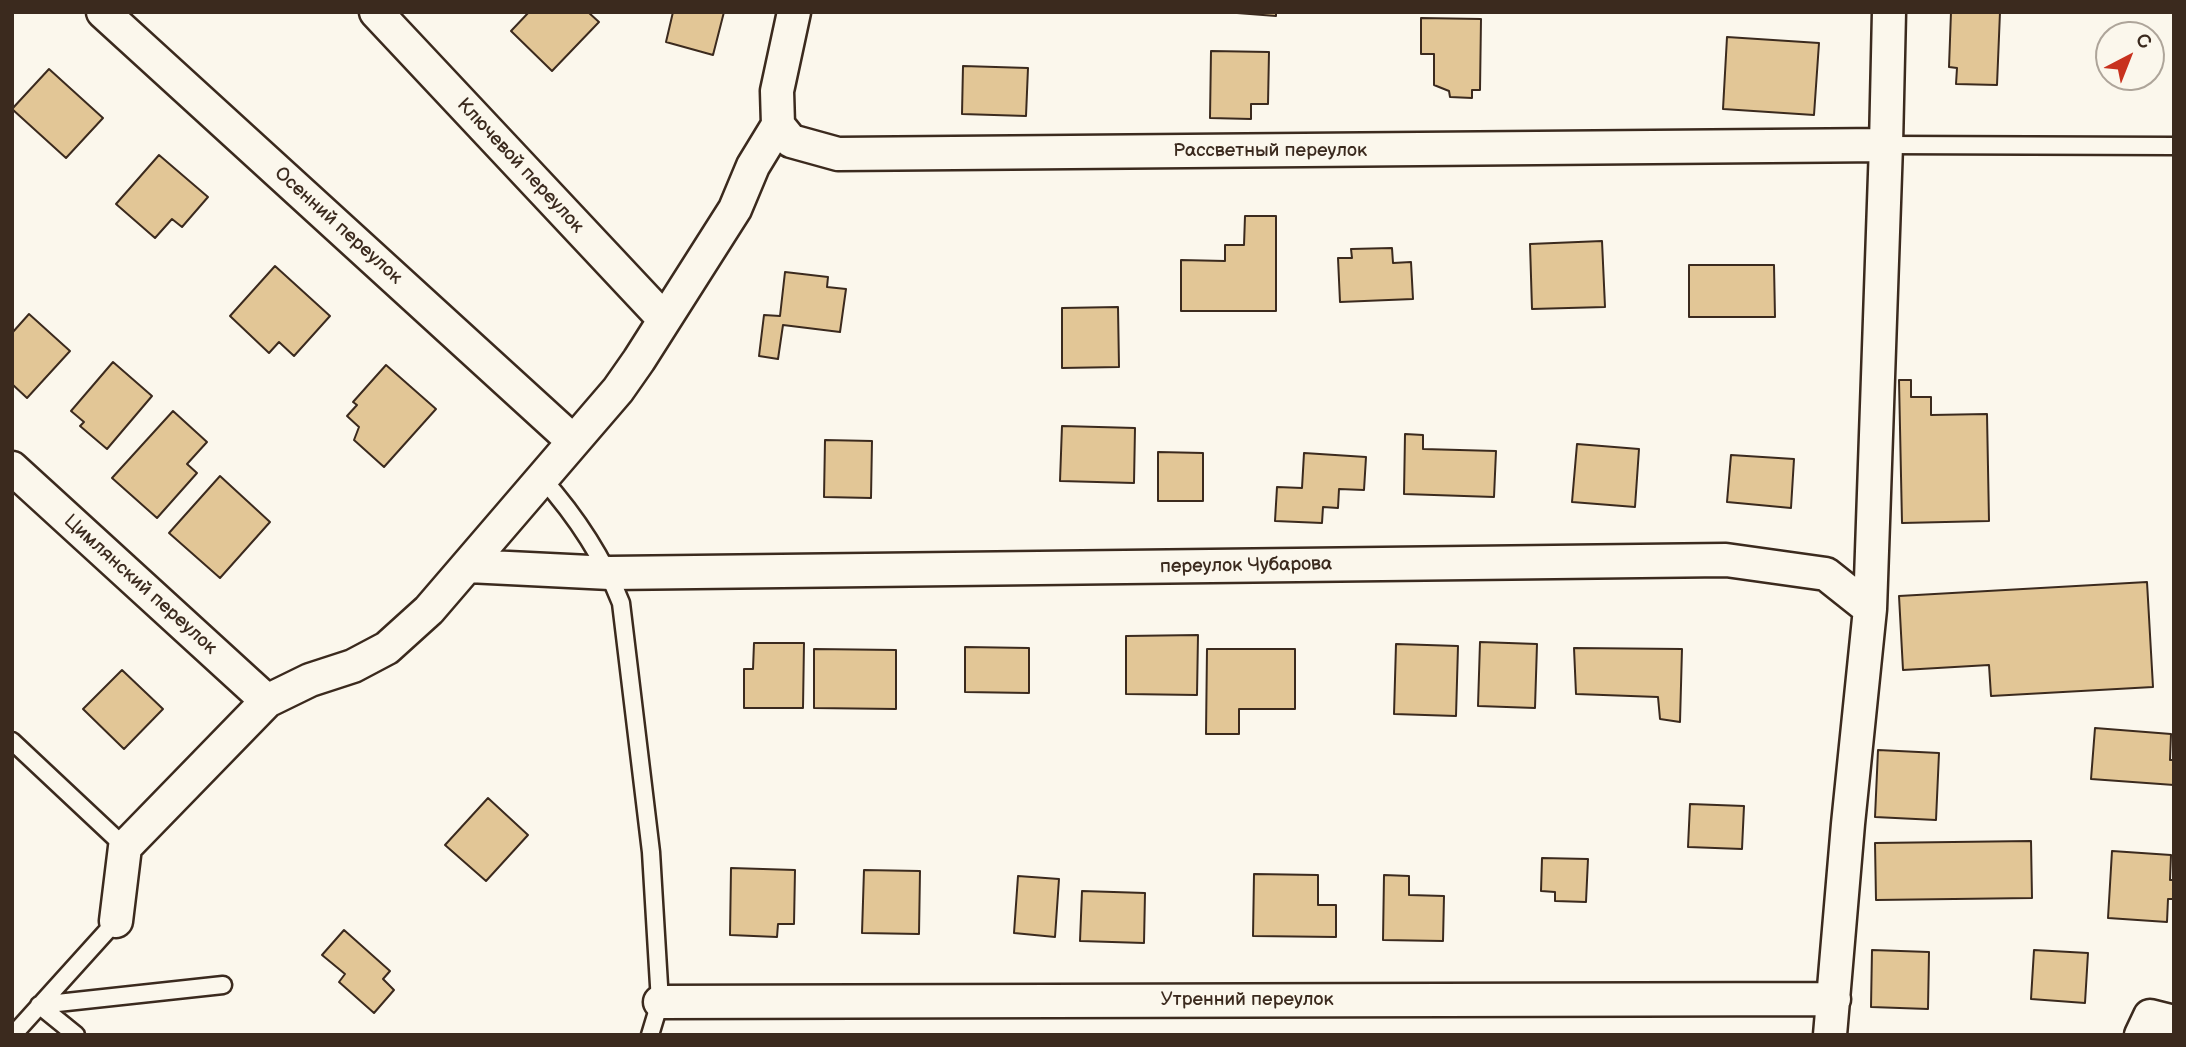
<!DOCTYPE html>
<html>
<head>
<meta charset="utf-8">
<style>
  body { margin:0 }
  #map { position:relative; width:2186px; height:1047px; overflow:hidden; background:#fbf7ec; font-family:"Balsamiq Sans",sans-serif }
  canvas { display:block }
  .frame { position:absolute; inset:0; border:14px solid #3b2a1e; pointer-events:none }
  .north { position:absolute; left:2095px; top:21px; width:70px; height:70px; box-sizing:border-box; background:#fbf7ec; border:2px solid #aea59a; border-radius:50%; rotate:42deg; font-size:19px; font-weight:700; line-height:28px; text-align:center; color:#3b2a1e }
  .north::after { content:''; display:block; margin:auto; width:24px; height:32px; background:#c8321e; clip-path:polygon(50% 0,100% 100%,50% 72%,0 100%) }
</style>
</head>
<body>
<div id="map">
<canvas width="2186" height="1047"></canvas>
<div class="frame"></div>
<div class="north">С</div>
</div>
<script>
const ctx = document.querySelector('canvas').getContext('2d');
ctx.lineJoin = 'round';
function fillPath(path, color) { ctx.fillStyle = color; ctx.fill(path, 'evenodd'); }
function strokePath(path, color, width, dash) { ctx.strokeStyle = color; ctx.lineWidth = width; ctx.lineCap = dash ? 'butt' : 'round'; ctx.setLineDash(dash || []); ctx.stroke(path); }
function label(font, color, halo, rows, align = 'center') {
  ctx.font = font + ' "Balsamiq Sans",sans-serif'; ctx.lineWidth = 5; ctx.setLineDash([]); ctx.textBaseline = 'middle'; ctx.strokeStyle = halo; ctx.fillStyle = color; for (const [text, x, y, turn = 0] of rows) {
    ctx.save(); ctx.translate(x, y); ctx.rotate((+turn || 0) * Math.PI / 180); ctx.textAlign = isNaN(turn) ? turn : align; if (halo) ctx.strokeText(text, 0, 0); ctx.fillText(text, 0, 0); ctx.restore();
  }
}
const building = new Path2D(`
  M529,12H588L599,22L552,71L511,31Z
  M673,12H724L713,55L666,42Z
  M1224,12H1276V16Z
  M1951,12H2000L1997,85L1956,84L1957,68L1949,67Z
  M1421,18L1481,19L1480,90H1472V98L1450,97L1449,91L1434,85V54H1421Z
  M1727,37L1819,43L1814,115L1723,109Z
  M1211,51L1269,52L1268,104H1251V119L1210,118Z
  M963,66L1028,68L1026,116L962,114Z
  M49,69L103,118L66,158L12,109Z
  M159,155L208,197L182,227L172,219L155,238L116,204Z
  M1245,216H1276V311H1181V260L1225,261V245H1244Z
  M1602,241L1605,307L1532,309L1530,244Z
  M1392,248L1393,263L1411,262L1413,299L1340,302L1338,258H1352L1351,249Z
  M1689,265H1774L1775,317H1689Z
  M275,266L330,316L294,356L279,342L269,353L230,316Z
  M785,272L828,277L827,287L846,289L840,332L783,325L778,359L759,356L764,315L780,316Z
  M1118,307L1119,367L1062,368V308Z
  M29,314L70,351L27,398L12,384V333Z
  M113,362L152,396L107,449L80,426L84,422L71,411Z
  M386,365L436,409L384,467L354,440L359,427L347,416L357,405L353,402Z
  M1899,380H1911V397H1931V415L1987,414L1989,521L1902,523Z
  M173,411L207,442L187,464L197,473L157,518L112,478Z
  M1062,426L1135,428L1134,483L1060,481Z
  M1405,434L1423,435V449L1496,451L1494,497L1404,494Z
  M825,440L872,441L871,498L824,497Z
  M1577,444L1639,449L1635,507L1572,502Z
  M1158,452L1203,453V501H1158Z
  M1304,453L1366,457L1364,490L1339,489L1338,508L1323,507L1322,523L1275,521L1277,487L1302,488Z
  M1731,455L1794,459L1791,508L1727,502Z
  M220,476L270,522L220,578L169,533Z
  M2147,582L2153,687L1991,696L1989,665L1903,670L1899,596Z
  M1198,635L1197,695L1126,694V636Z
  M1480,642L1537,644L1535,708L1478,706Z
  M754,643H804L803,708H744V669H753Z
  M1396,644L1458,646L1456,716L1394,714Z
  M965,647L1029,648V693L965,692Z
  M1574,648L1682,649L1680,722L1660,719L1658,697L1576,694Z
  M814,649L896,650V709L814,708Z
  M1207,649H1295V709H1239V734H1206Z
  M122,670L163,709L124,749L83,709Z
  M2095,728L2171,734L2170,760H2174V785L2091,779Z
  M1878,750L1939,753L1936,820L1875,817Z
  M488,798L528,835L486,881L445,845Z
  M1690,804L1744,806L1742,849L1688,847Z
  M2031,841L2032,898L1876,900L1875,843Z
  M2112,851L2171,855L2170,880H2174V899H2168L2167,922L2108,918Z
  M1542,858L1588,859L1586,902L1555,901V892L1541,891Z
  M731,868L795,870L794,924H778L777,937L730,935Z
  M864,870L920,871L919,934L862,933Z
  M1254,874L1318,875V905H1336V937L1253,936Z
  M1384,875L1409,876V895L1444,896L1443,941L1383,940Z
  M1018,876L1059,879L1055,937L1014,933Z
  M1082,891L1145,893L1144,943L1080,941Z
  M344,930L390,971L383,979L394,990L374,1013L339,982L345,974L322,955Z
  M1872,950L1929,952L1928,1009L1871,1007Z
  M2034,950L2088,953L2085,1003L2031,999Z`);
const lane = new Path2D(`
  M1886,145L2174,146
  M542,478C575,515 603,557 621,603L651,852L660,1002L650,1035
  M12,741L125,847
  M13,1035L116,921
  M76,1035L39,1005L223,985`);
const street = new Path2D(`
  M103,12L573,441
  M376,12L664,319
  M794,12L777,91L778,125L791,141L838,154L1886,145
  M12,468L267,701
  M468,566L610,573L1726,560L1826,574L1870,609
  M116,921L125,847L267,701L310,680L353,666L387,648L429,610L618,390L639,360L735,209L753,166L778,125
  M660,1002L1834,999
  M1830,1035L1848,824L1870,609L1886,145L1889,12
  M2141,1035L2150,1016L2174,1022`);
const streetNames = [
  ["Рассветный переулок",1270,151],
  ["Ключевой переулок",520,166,47],
  ["Осенний переулок",338,226,42],
  ["переулок Чубарова",1246,566,-1],
  ["Цимлянский переулок",140,585,42],
  ["Утренний переулок",1247,1000]
];
fillPath(building, '#e2c696');
strokePath(building, '#3b2a1e', 2);
strokePath(lane, '#3b2a1e', 21);
strokePath(street, '#3b2a1e', 37);
strokePath(lane, '#fbf7ec', 16);
strokePath(street, '#fbf7ec', 32);
label('19px', '#3b2a1e', '#fbf7ec', streetNames);
</script>
</body>
</html>
